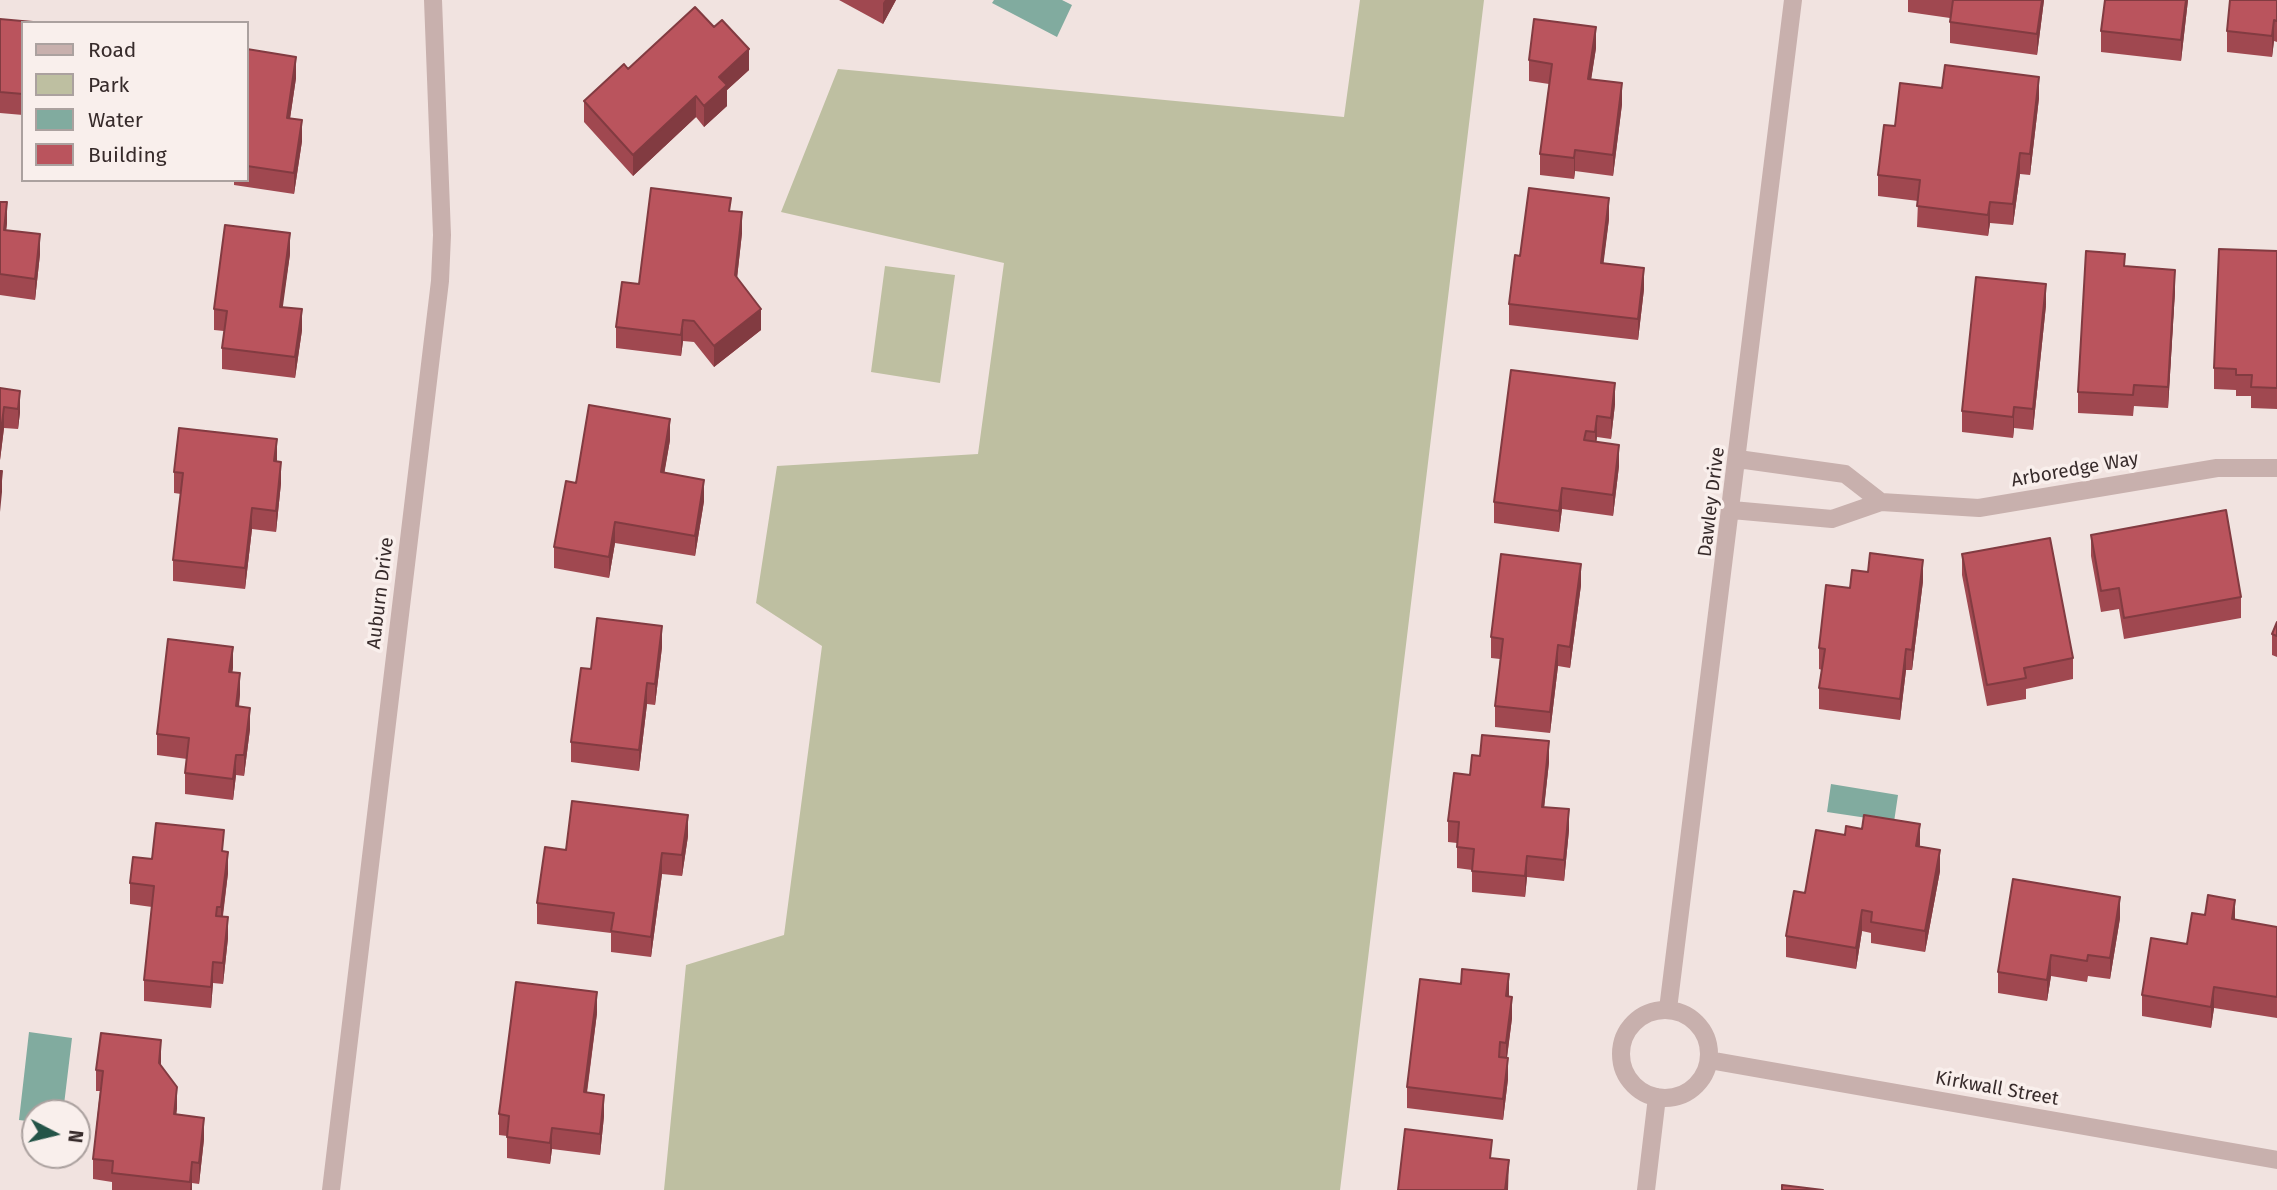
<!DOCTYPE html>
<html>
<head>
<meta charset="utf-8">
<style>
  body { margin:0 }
  #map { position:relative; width:2277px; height:1190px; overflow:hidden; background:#f1e3e0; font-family:"Fira Sans",sans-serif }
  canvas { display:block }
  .legend { position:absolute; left:21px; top:21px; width:228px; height:161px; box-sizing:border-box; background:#f9efec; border:2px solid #aba19f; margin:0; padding:9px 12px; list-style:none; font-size:21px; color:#372b2b }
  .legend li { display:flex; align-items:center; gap:14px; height:35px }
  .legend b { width:35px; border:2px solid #aba19f }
  .north { position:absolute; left:21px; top:1099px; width:70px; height:70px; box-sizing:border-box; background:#f9efec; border:2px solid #aba19f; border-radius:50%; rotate:97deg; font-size:19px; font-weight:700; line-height:28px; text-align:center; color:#372b2b }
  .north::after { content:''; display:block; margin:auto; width:24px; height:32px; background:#245448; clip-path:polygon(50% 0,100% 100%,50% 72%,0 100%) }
</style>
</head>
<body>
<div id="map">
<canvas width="2277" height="1190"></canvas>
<ul class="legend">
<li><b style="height:9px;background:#c8b0ad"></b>Road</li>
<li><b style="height:19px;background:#bebfa1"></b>Park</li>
<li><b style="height:19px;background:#81ab9f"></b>Water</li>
<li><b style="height:19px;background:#ba545d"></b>Building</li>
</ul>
<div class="north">N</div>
</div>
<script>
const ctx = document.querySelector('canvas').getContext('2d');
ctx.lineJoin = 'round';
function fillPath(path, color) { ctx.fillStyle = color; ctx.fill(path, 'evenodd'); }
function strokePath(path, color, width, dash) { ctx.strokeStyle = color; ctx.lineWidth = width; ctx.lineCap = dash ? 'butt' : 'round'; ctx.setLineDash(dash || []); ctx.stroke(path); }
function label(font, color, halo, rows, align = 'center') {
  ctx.font = font + ' "Fira Sans",sans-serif'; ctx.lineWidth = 7; ctx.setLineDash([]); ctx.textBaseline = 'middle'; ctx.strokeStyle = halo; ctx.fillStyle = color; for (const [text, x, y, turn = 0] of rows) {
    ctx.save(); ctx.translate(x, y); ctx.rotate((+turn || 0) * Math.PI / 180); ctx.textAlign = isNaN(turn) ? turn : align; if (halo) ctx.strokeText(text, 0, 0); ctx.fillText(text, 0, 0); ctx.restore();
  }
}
const green = new Path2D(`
  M1360,0H1484L1340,1190H664L686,965L784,935L822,646L756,603L777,466L978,454L1004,263L781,212L838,69L1344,117Z
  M885,266L955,275L940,383L871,372Z`);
const water = new Path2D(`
  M994,0H1062L1072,5L1057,37L992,3Z
  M1831,784L1898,795L1894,822L1827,812Z
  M29,1032L72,1038L63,1113H35V1122L19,1120Z`);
const minor = new Path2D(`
  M1738,459L1845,474L1881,502
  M1732,510L1832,519L1881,502L1979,508L2217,468H2277
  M1668,1009L1793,0
  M1621 1054a44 44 0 1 1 88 0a44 44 0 1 1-88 0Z
  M1709,1060L2277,1160
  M331,1190L440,281L442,235L433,0
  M1646,1190L1657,1097`);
const wall = new Path2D(`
  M839,0H896L883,24Z
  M1908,0H2044L2037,55L1950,43V18L1908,12Z
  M2105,0H2188L2181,61L2101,52V31Z
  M2277,0V42L2274,41L2272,57L2227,52V31Z
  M0,19L23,23V115L0,113Z
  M1596,48L1591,79L1622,104L1613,176L1575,171L1574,179L1540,175V154L1549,84L1529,81V60Z
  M247,49L296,78L290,118L302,141L294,194L234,185V180H247Z
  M628,69L749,70L727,90V106L704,127L696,117L633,176L584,122V101Z
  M1942,88L2039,98L2030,175L2020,174L2013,225L1990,223L1988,236L1917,227L1918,201L1878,196V175L1895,126Z
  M0,202L7,223L6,230L40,254L35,300L0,295Z
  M731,211L742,233L737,278L761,330L714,367L694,342L683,341L681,356L616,348V327L639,284Z
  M1609,219L1603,263L1644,289L1638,340L1509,325V304L1520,256Z
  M2277,251V409L2251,408V396H2236V390L2214,389V368Z
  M290,254L282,307L302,330L295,378L222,369V348L224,331L214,330V309Z
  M2125,266L2175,291L2168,408L2134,406L2133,416L2078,413V392Z
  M2046,305L2033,430L2014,428L2013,438L1962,432V411Z
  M1511,370L1615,404L1611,439L1597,437L1596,442L1619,466L1613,516L1562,509L1559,532L1494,523V502Z
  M0,388L20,412L18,429L4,428L0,460Z
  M670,440L664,473L704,501L695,556L615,543L609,578L554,568V547L576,483Z
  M277,461L281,483L276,532L252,529L245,589L173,581V560L181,494L174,493V472Z
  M2091,535L2241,597V618L2124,639L2119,609L2101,612L2091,556Z
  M1962,554L2073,658V679L2026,689V699L1987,706L1962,575Z
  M1923,581L1912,670H1906L1900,720L1819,709V688L1822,670L1819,669V648Z
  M1581,585L1570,668L1558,666L1550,733L1495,727V706L1500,659L1491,658V637Z
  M2277,622V657L2272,655V634Z
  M662,647L655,705L647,704L639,771L571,762V742L591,669Z
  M233,668L232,672L240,694L239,707L250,729L244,776L236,775L233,800L185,794V773L187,759L157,755V734Z
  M1549,762L1544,807L1569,830L1564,881L1527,877L1525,897L1472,892V870L1457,868V843L1448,842V821L1470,775Z
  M1845,835L1920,847L1940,871L1925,952L1871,943V933L1862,931L1856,969L1786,957V936L1805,893Z
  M688,836L682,876L662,874L651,957L611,952V933L537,924V903L566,850Z
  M224,852L228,873L223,916L228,938L223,984L213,983L211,1008L144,1001V980L152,907L130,904V883L152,859Z
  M2120,918L2110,979L2088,976L2087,982L2051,976L2047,1001L1998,993V972Z
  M2235,920L2277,927V1018L2214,1008L2211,1028L2142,1016V995L2187,944Z
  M1509,997L1512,1018L1507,1058L1508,1079L1503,1120L1407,1108V1087Z
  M597,1013L587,1093L604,1116L600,1155L552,1149L550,1164L507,1158V1136L499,1135V1114Z
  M161,1061V1066L177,1108L176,1114L204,1139L199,1184L192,1183V1190H112V1182L93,1179V1159L100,1091H96V1070Z`);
const shadedWall = new Path2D(`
  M885,0H896L883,24V3Z
  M2042,0H2044L2037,55V34Z
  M2186,0H2188L2181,61V40Z
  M2274,20V41L2272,57V36Z
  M1596,27V48L1588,100V79Z
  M749,49V70L727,90V106L704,127V106L719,77Z
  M296,57V78L287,139V118Z
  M2039,77V98L2030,175V154Z
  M1622,83V104L1613,176V155Z
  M696,96V117L633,176V155Z
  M302,120V141L294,194V173Z
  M1575,150V171L1574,179V158Z
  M2020,153V174L2013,225V204Z
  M1609,198V219L1601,284V263Z
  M7,202V223L4,251V230Z
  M1990,202V223L1988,236V215Z
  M742,212V233L735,296V275Z
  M290,233V254L280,328V307Z
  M40,234V254L35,300V279Z
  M1644,268V289L1638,340V319Z
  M2175,270V291L2168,408V387Z
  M2046,284V305L2033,430V409Z
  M302,309V330L295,378V357Z
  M761,309V330L714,367V346Z
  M683,320V341L681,356V335Z
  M1615,383V404L1611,439V418Z
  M20,391V412L18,429V409Z
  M4,407V428L0,460V439Z
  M2014,407V428L2013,438V417Z
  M1597,416V437L1595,453V432Z
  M670,419V440L661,493V472Z
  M277,439V460L274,482V461Z
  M1619,445V466L1613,516V495Z
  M281,462V483L276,532V511Z
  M2,471V492L0,512V491Z
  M704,480V501L695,556V536Z
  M1562,488V509L1559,532V511Z
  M252,508V529L245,589V568Z
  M615,522V543L609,578V557Z
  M1923,560V581L1912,670V650Z
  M1581,564V585L1570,668V647Z
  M662,626V647L655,705V684Z
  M1558,645V666L1550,733V712Z
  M233,647V668L229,693V672Z
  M1906,649V670L1900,720V699Z
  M240,673V694L236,727V706Z
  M647,683V704L639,771V750Z
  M250,708V729L244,776V755Z
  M1549,741V762L1542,828V807Z
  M236,755V775L233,800V779Z
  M1569,809V830L1564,881V860Z
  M688,815V836L682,876V855Z
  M1920,824V845L1916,867V846Z
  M1940,850V871L1925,952V931Z
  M228,852V873L221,928V907Z
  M662,853V874L651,957V937Z
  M1527,856V877L1525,897V876Z
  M2120,897V918L2110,979V958Z
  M2235,900V920L2232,919Z
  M1862,910V931L1856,969V948Z
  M228,917V938L223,984V963Z
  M2051,955V976L2047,1001V980Z
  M213,962V983L211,1008V987Z
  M1509,974V995L1506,1017V996Z
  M2214,987V1008L2211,1028V1007Z
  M597,992V1013L584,1113V1092Z
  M1512,997V1018L1506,1064V1043Z
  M161,1040V1061L159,1084V1063Z
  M1508,1058V1079L1503,1120V1099Z
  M177,1087V1108L174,1135V1114Z
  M604,1095V1116L600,1155V1134Z
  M204,1118V1139L199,1184V1163Z
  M552,1128V1149L550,1164V1143Z
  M1509,1160L1508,1190H1505Z
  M192,1162V1190H190Z`);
const building = new Path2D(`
  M1953,0H2042L2037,34L1950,22Z
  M2105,0H2186L2181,40L2101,31Z
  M2230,0H2277V21L2274,20L2272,36L2227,31Z
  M695,7L714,27L722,20L749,49L719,77L727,85L704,106L696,96L633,155L584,101L624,64L628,69Z
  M0,19L33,22L23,23V94L0,92Z
  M1534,19L1596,27L1588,79L1622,83L1613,155L1575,150L1574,158L1540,154L1552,64L1529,60Z
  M247,49L296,57L287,118L302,120L294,173L247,166Z
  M1945,65L2039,77L2030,154L2020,153L2013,204L1990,202L1988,215L1917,206L1920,180L1878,175L1884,125L1895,126L1900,83L1942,88Z
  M651,188L731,198L729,211L742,212L735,275L761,309L714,346L694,321L683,320L681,335L616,327L622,282L639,284Z
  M1529,188L1609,198L1601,263L1644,268L1638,319L1509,304L1515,255L1520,256Z
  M0,202H7L4,230L40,234L35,279L0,274Z
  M225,225L290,233L280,307L302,309L295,357L222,348L227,311L214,309Z
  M2219,249L2277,251V388L2251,387L2252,375H2236V369L2214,368Z
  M2086,251L2125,254L2124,266L2175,270L2168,387L2134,385L2133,395L2078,392Z
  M1976,277L2046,284L2033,409L2014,407L2013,417L1962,411Z
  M1511,370L1615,383L1611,418L1597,416L1595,432L1586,431L1584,440L1619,445L1613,495L1562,488L1559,511L1494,502Z
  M0,388L20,391L18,409L4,407L0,439Z
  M589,405L670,419L661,472L704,480L695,536L615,522L609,557L554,547L566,481L576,483Z
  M179,428L277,439L274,461L281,462L276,511L252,508L245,568L173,560L183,473L174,472Z
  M0,471H2L0,491Z
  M2226,510L2241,597L2124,618L2119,588L2101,591L2091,535Z
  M2050,538L2073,658L2024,668L2026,678L1987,685L1962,554Z
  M1870,553L1923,560L1912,650L1906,649L1900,699L1819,688L1825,649L1819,648L1826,585L1850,588L1852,570L1868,572Z
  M1501,554L1581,564L1570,647L1558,645L1550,712L1495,706L1503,639L1491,637Z
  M597,618L662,626L655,684L647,683L639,750L571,742L581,668L591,669Z
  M2277,622V636L2272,634Z
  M168,639L233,647L229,672L240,673L236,706L250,708L244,755H236L233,779L185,773L189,738L157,734Z
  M1482,735L1549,741L1542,807L1569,809L1564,860L1527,856L1525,876L1472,871L1474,849L1457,847L1459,822L1448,821L1454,773L1470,775L1472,755L1480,756Z
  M572,801L688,815L682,855L662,853L651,937L611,931L614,913L537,903L545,847L566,850Z
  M1864,815L1920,824L1916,846L1940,850L1925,931L1871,922L1872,912L1862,910L1856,948L1786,936L1794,891L1805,893L1816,830L1845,835L1846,826L1862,829Z
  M156,823L224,830L222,851L228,852L221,907H217L216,916L228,917L223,963L213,962L211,987L144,980L154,886L130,883L133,857L152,859Z
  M2013,879L2120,897L2110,958L2088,955L2087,961L2051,955L2047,980L1998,972Z
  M2208,895L2235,900L2232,919L2277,927V997L2214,987L2211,1007L2142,995L2151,938L2187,944L2192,913L2205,915Z
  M1462,969L1509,974L1506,996L1512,997L1506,1043L1500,1042L1499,1057L1508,1058L1503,1099L1407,1087L1420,979L1461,984Z
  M516,982L597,992L584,1092L604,1095L600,1134L552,1128L550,1143L507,1137L509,1116L499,1114Z
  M101,1033L161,1040L159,1063L177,1087L174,1114L204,1118L199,1163L192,1162L190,1182L112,1173L113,1161L93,1159L103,1071L96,1070Z
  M1405,1129L1492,1140L1490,1158L1509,1160L1505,1190H1398Z
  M1782,1185L1823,1190H1782Z`);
const streetNames = [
  ["Arboredge Way",2075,470,-10],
  ["Dawley Drive",1712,502,-83],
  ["Auburn Drive",381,593,-83],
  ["Kirkwall Street",1997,1089,10]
];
fillPath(green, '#bebfa1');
fillPath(water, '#81ab9f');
strokePath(minor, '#c8b0ad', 18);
fillPath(wall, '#a04850');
fillPath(shadedWall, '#823b41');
fillPath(building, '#ba545d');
strokePath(building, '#823b41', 2);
label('19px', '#372b2b', '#f9efec', streetNames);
</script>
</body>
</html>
